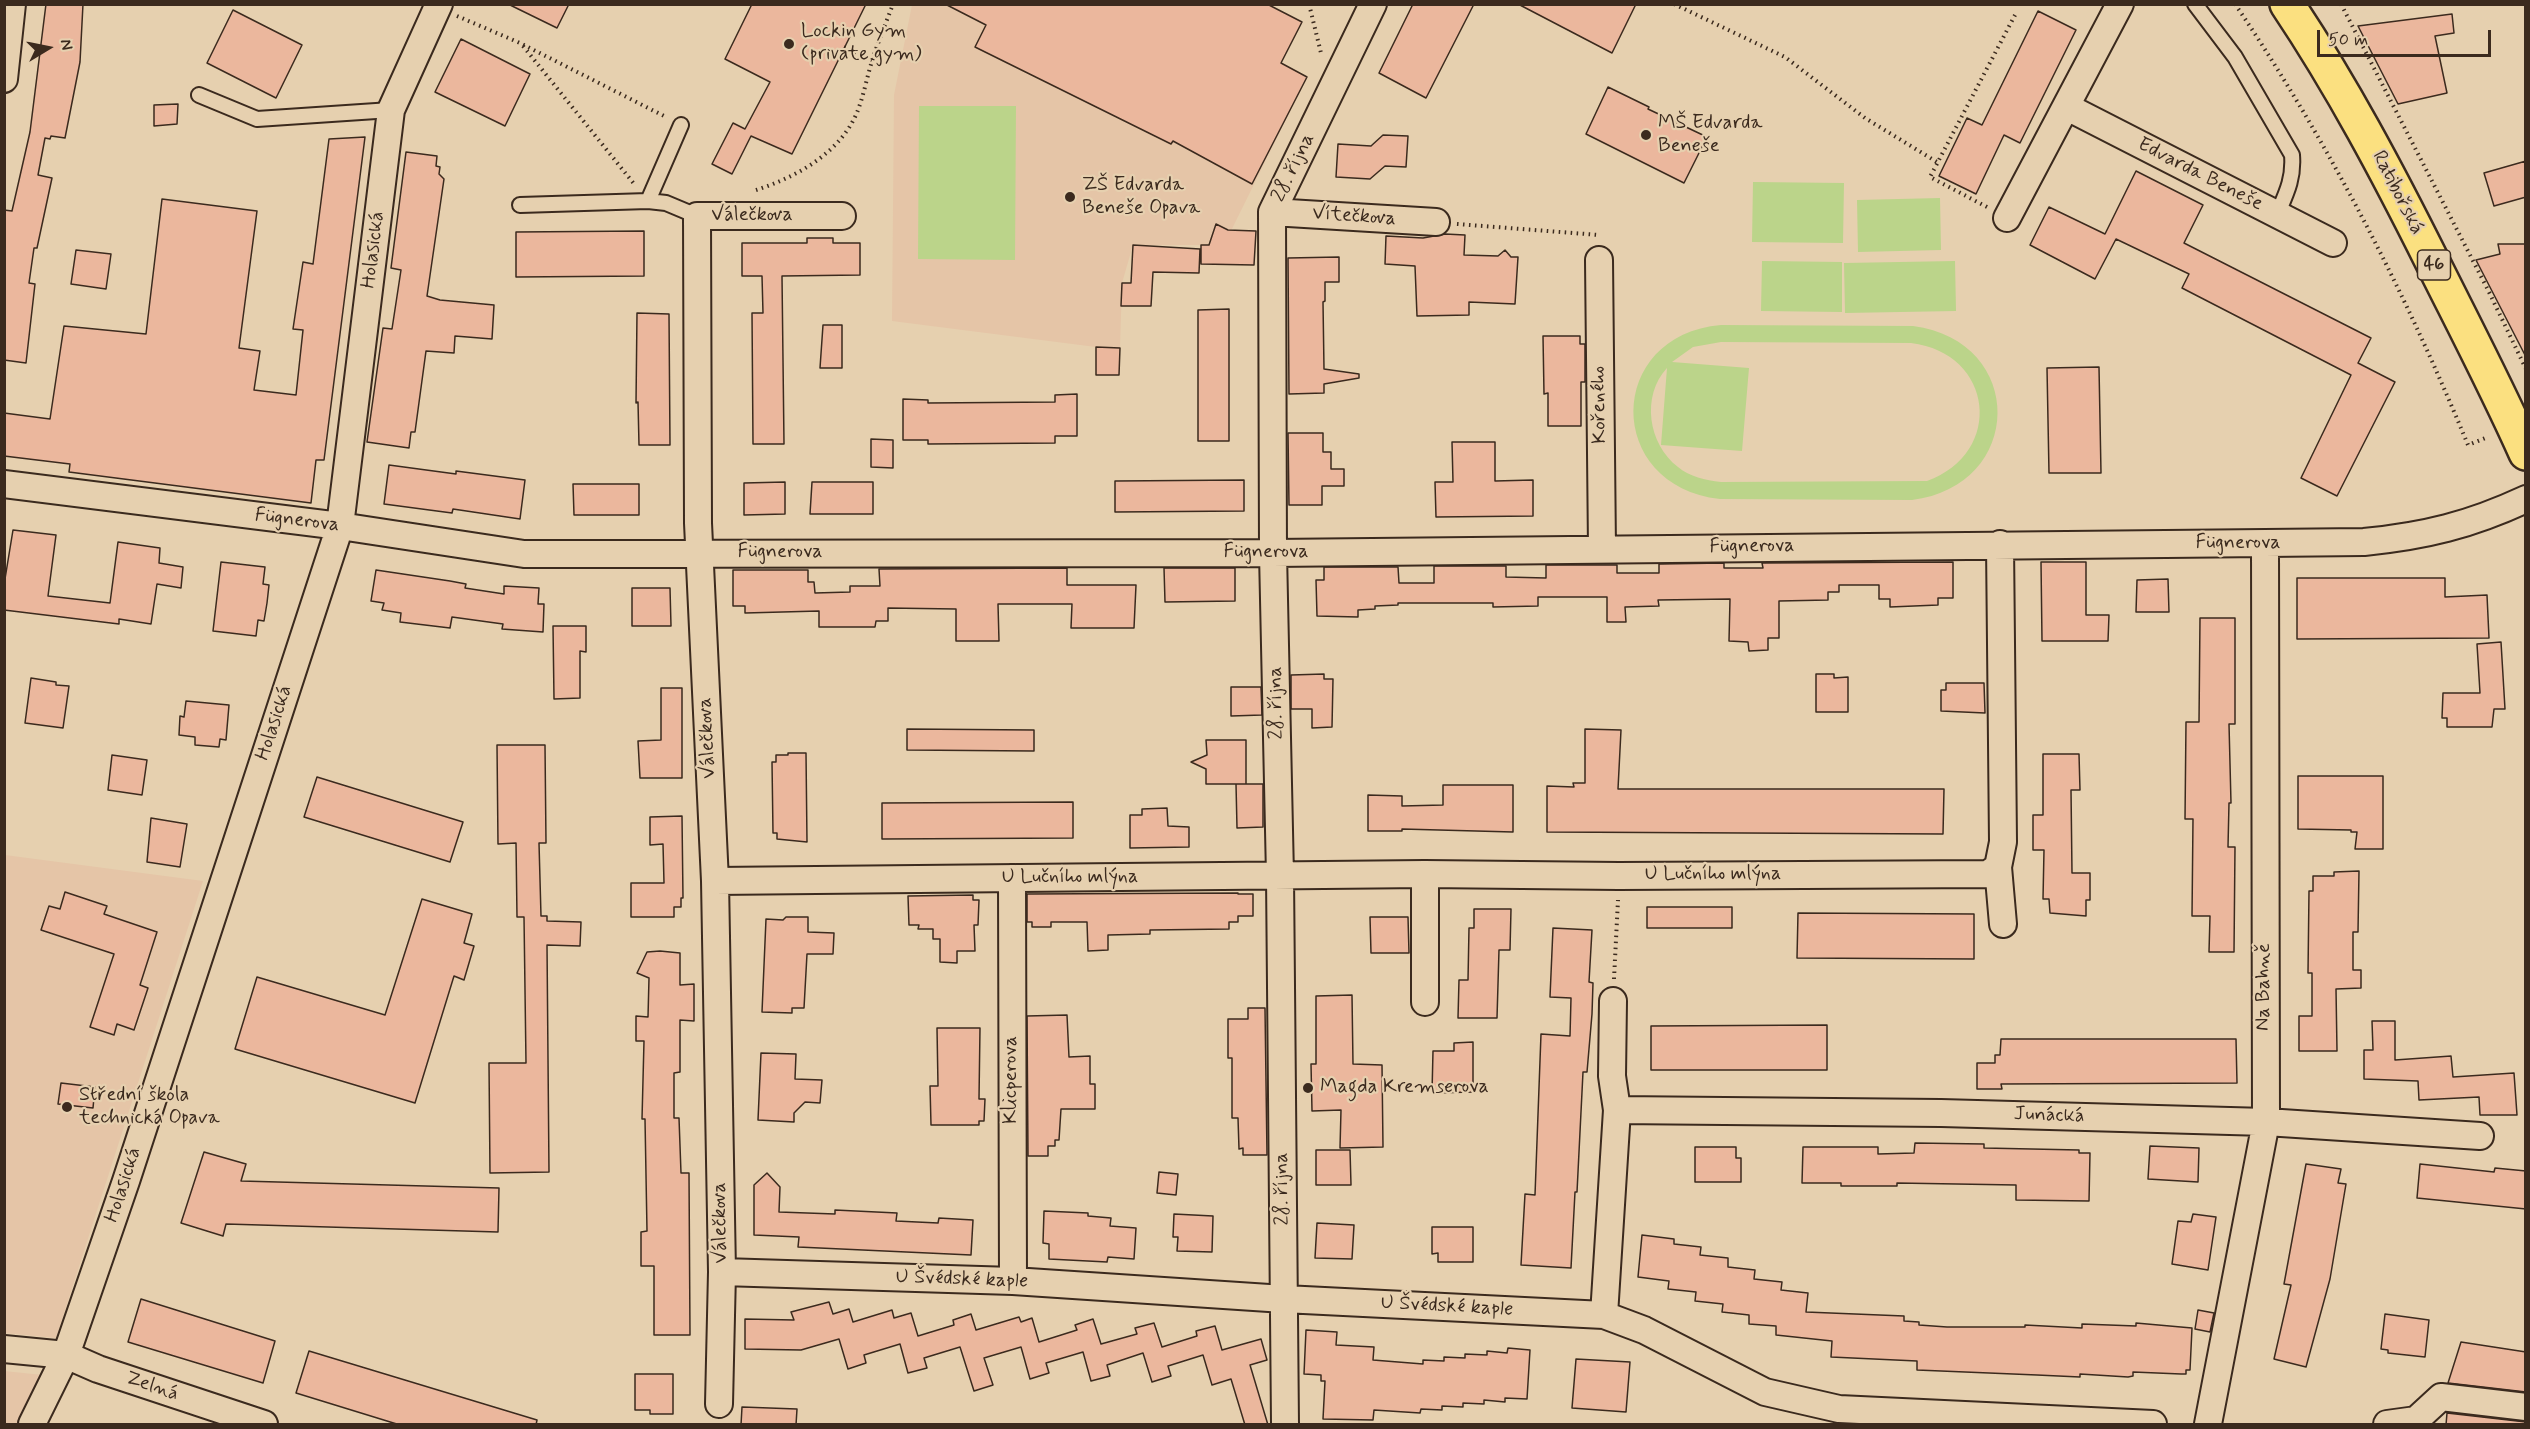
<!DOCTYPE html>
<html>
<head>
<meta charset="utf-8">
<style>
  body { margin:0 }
  #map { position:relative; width:2530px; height:1429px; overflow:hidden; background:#e6d0af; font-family:Mynerve,sans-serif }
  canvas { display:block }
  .frame { position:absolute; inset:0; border:6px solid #3b2a1e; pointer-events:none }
  .north { position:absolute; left:18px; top:18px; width:60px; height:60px; -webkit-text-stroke:4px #e6d0af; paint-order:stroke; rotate:80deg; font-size:16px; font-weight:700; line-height:24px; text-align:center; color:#3b2a1e }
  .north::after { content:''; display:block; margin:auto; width:21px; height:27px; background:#3b2a1e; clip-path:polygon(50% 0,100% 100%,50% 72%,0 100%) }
  .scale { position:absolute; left:2317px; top:30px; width:174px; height:27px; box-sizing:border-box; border:3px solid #3b2a1e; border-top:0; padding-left:8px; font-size:18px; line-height:21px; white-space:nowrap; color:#3b2a1e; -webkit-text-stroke:4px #e6d0af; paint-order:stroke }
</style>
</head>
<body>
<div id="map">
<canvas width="2530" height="1429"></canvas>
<div class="frame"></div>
<div class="north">N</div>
<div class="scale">50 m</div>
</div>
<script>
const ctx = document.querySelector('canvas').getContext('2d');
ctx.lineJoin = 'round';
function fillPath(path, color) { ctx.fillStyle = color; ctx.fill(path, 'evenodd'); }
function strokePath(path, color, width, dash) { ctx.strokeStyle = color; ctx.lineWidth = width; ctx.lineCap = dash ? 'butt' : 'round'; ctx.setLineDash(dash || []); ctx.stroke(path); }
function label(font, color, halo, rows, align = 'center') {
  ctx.font = font + ' Mynerve,sans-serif'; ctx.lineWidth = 4.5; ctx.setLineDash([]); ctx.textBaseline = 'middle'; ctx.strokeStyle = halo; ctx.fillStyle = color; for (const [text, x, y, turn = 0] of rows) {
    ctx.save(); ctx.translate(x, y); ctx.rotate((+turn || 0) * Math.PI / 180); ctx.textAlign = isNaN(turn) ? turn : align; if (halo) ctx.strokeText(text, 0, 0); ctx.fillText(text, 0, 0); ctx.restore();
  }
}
const built = new Path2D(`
  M1267,4L1302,22L1281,63L1307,77L1224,245H1133L1122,283L1120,348L1096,347L892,321L894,95L912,5Z
  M5,855L203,881L56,1338L5,1333Z
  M4,1371L43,1375L17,1424H5Z`);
const green = new Path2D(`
  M919,106H1016L1015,260L918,259Z
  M1753,182L1844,183L1843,243L1752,242Z
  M1940,198L1941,250L1858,252L1857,200Z
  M1762,261L1842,262V312L1761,311Z
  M1955,261L1956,311L1845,313L1844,263Z
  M1721,325L1913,326C2027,341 2025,486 1912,500L1720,499C1604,486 1605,335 1721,325ZM1721,342L1911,343C1994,353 2005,453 1927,481L1721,482C1705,480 1690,477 1678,467C1648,444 1641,396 1667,368L1661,445L1742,451L1749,368L1672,362L1693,347Z`);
const building = new Path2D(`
  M46,4H83L80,62L65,138L51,136L50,139L45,138L38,175L52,178L37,248H34L29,283L35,284L26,363L4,360V210L12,211L30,132Z
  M508,4H569L557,28Z
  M752,4H866L792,154L751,136L732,174L712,164L733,123L745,129L770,82L725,59Z
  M945,4H1267L1302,22L1281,63L1307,77L1252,184L1173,141L1171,144L975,47L986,25Z
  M1413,4H1474L1426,98L1379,73Z
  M1518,4H1636L1612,53Z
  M233,10L302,45L276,98L207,63Z
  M2038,11L2076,30L2020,143L2004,135L1976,194L1939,176L1967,118L1982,125Z
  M2452,14L2454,33L2435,36L2447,93L2398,104L2358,26Z
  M461,39L530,74L505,126L435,92Z
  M1608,87L1649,107L1648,109L1707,137L1684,183L1586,134Z
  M178,104L177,124L154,126V105Z
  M1383,135L1408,136L1406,167L1385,166L1370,179L1336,177L1338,144L1371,146Z
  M365,137L324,460H316L311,503L69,472L70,464L4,456V413L50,419L64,326L146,334L162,199L257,211L239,348L260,351L254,390L296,395L303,330L293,329L303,262L313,264L329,139Z
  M406,152L437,156L436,166L440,167L439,174L444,179L427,296L440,300L494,305L492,339L455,336L454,353L426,351L415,432H411L409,448L367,442L383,328L392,329L401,270L391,268Z
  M2526,161V197L2494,206L2484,173Z
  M2136,171L2203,205L2184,243L2371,338L2358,363L2395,382L2337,496L2301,478L2351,375L2182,288L2189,274L2116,239L2095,279L2030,245L2049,207L2105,234Z
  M1216,224L1228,230L1256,231L1254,265L1201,264V245H1209Z
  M644,231V276L516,277V232Z
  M1445,234L1465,235L1464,255L1498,256L1505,250L1511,257H1518L1515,304L1469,302V315L1417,316L1415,266L1385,264L1386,236L1423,238Z
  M807,238H833V243H860V275L782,276L784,444H753L752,313H763L762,276H742V243H807Z
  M2498,244H2526V357L2476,260L2500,254Z
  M1133,245L1200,249L1199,273L1153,272L1151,306H1121L1122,283H1131Z
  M76,250L111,254L106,289L71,284Z
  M1339,257V282H1325V301L1323,302L1324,369L1359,374V378L1324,384V393L1289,394L1288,258Z
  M1229,309V441H1198V310Z
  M637,313L669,314L670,445H639L638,402L636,403Z
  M823,325H842V368H820Z
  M1543,336H1580V344H1585V382H1581V426H1548V393L1544,394Z
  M1096,347L1120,348L1119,375H1096Z
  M2099,367L2101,473H2049L2047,368Z
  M1077,394V436H1055V443L928,444V440H903V399L928,400V403L1055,402V395Z
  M1288,433H1323V452H1331V469H1344V486H1322V505H1289Z
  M871,439L893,440V468L871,467Z
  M1452,442H1495V481L1533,480V516L1436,517L1435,482H1453Z
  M389,465L456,474V471L525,480L520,519L453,509L452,513L384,504Z
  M1244,480V511L1115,512V481Z
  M785,482V514L744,515V483Z
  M812,482H873V514H810Z
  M573,484H639V515H574Z
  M13,530L56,535L48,596L110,603L118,542L160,548L159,563L183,567L181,588L157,584L151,624L119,619V624L4,610V585Z
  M221,562L265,567L263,584L269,585L267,603L264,621L258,620L256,636L213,631Z
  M1953,562V598H1938V605L1890,607V599H1879V585H1839V592H1828V600L1779,601V638H1768V650L1749,651L1748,642L1729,641L1730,599L1658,600L1659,606L1625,607L1626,622H1607V597H1538V606L1493,607V603H1398V605L1375,606V609L1358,610V617L1317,616L1316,580H1324V567H1398L1399,583H1434V566H1506V577L1546,578V565H1617V573H1659V564L1724,563V568H1763L1762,563Z
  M2041,562H2086V615H2109L2108,641H2042Z
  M1067,568V585H1136L1134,628H1071L1072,604H998L999,641H956V609L888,608V621H876L875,627H819V611L745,613V606H733V570H808V582H814L815,593L850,592V586H880L879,569Z
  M1164,568H1235V601L1165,602Z
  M376,570L450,581L466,584L465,588L504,594V586L539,588L538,604H544L543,632L502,629L503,624L452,617L450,628L400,622L401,613L382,610L384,603L371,601Z
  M2297,578H2445V597L2487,595L2489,638L2297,639Z
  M2168,579L2169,612H2136L2137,580Z
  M632,588H670L671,626H632Z
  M2200,618H2235V724H2229L2231,803H2229L2228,847H2235L2234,952H2209L2210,916H2192L2193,819H2185L2186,722H2199Z
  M553,626H586V652L580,651V698L554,699Z
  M2501,642L2505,709H2494L2492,727H2447V718H2442L2443,693H2480L2477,644Z
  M1324,674V679H1333L1332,727L1312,728V709H1291V675Z
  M1816,674H1834V678L1848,677V712H1816Z
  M31,678L56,682V685L69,686L63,728L25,723Z
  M1946,683H1984L1985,713L1941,711V690H1946Z
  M1231,687H1261L1262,715L1231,716Z
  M661,688H682V778H640L638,741L661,740Z
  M186,701L229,705L226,740L220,739L219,747L195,745V737L179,735L180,716L184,717Z
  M907,729L1034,730V751L907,750Z
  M1585,729L1621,730L1618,789H1944L1943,834L1547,832V786L1574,787L1573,783H1585Z
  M1206,740H1246V784H1206V769L1191,762L1207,755Z
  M497,745H545L546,843H539L541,916H547V921L581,922L580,946L547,945L549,1172L490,1173L489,1063H526L524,917H517L516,843L498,844Z
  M788,753H806L807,842L777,839V833H773L772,762H776V755H788Z
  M2043,754H2079L2080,790H2071L2072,873H2090V900H2086V916L2050,913L2049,899H2043L2044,850H2033V815H2043Z
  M112,755L147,760L142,795L108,790Z
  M2298,776H2383V849H2355L2357,832H2351V830L2298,829Z
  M317,777L463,822L450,862L304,817Z
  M1236,784H1263V827L1237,828Z
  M1443,785H1513V832L1402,829V831H1368V795L1402,796V806L1443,805Z
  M1073,802V838L882,839V803Z
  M1167,808L1168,826L1189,827V847L1130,848V815H1142V809Z
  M682,816L683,898H681V907H674V917H631V883H664L663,844L650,845V817Z
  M151,818L187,824L180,867L147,862Z
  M2359,871L2358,932H2353V970H2361V988L2336,989L2337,1051H2299V1016H2312V973H2308L2309,891H2313V876H2334V872Z
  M65,892L107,906L104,914L157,932L140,985L148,988L134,1030L117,1024L114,1035L90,1027L114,954L41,930L49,906L60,909Z
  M1238,893V894H1253V916H1238V922H1229V929L1150,930V934L1108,935V950L1088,951L1087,922H1051V927H1032V922H1027V894Z
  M973,895V900H979L978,925H974L975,951H957V963L940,962V939H933V929H918L919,925H909L908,896Z
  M422,899L472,914L464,943L474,946L464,980L454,976L415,1103L235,1049L257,977L385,1015Z
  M1647,907H1732V928H1647Z
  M1474,909H1511L1510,950H1499L1497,1018H1458L1459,980H1468L1469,928H1474Z
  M1798,913L1974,914V959L1797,958Z
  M786,917H808V932L834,933L833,954H807L804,1008H792V1013L762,1012L766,919L783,920Z
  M1370,917H1408L1409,953H1371Z
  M1553,928L1592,930L1589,982L1593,983L1592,1014L1587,1072H1583L1577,1192H1575L1571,1268L1521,1265L1525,1194L1535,1195L1541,1034L1570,1036L1571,998L1550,997Z
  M660,951L680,953V985L694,984V1021L680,1020V1072L674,1073V1118H679L681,1173H689L690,1335H654V1266H641V1232L647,1231L645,1119H642L644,1041H636V1016L648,1017L649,978L637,973L647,952Z
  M1352,995L1353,1064L1382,1065L1383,1147L1340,1148L1341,1110L1312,1111L1311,1064H1316V996Z
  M1248,1008H1265L1267,1155H1243V1148L1239,1149L1238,1118H1232V1058H1228V1019H1248Z
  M1067,1015L1069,1057L1090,1056V1084H1095V1109H1061L1059,1140H1055V1146H1048V1156H1028L1027,1016Z
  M2372,1021H2395V1060L2451,1056L2453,1077L2514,1073L2517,1115H2480L2479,1097L2419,1100L2418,1081L2364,1079V1050H2373Z
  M1827,1025V1070H1651V1026Z
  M937,1028H980L979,1099H985L984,1121H979V1125H931L930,1086H938Z
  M2001,1039H2236L2237,1083L2001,1084L2002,1089H1977V1063H1995V1055H2000Z
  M1473,1042V1092L1432,1093L1433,1051H1454V1043Z
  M761,1053L796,1054L795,1079L822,1080L820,1103L805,1102L794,1113V1122L758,1120Z
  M61,1083L95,1087L93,1108L58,1104Z
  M1915,1143L1984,1144V1148L2079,1150V1153H2090L2089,1201L2016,1200V1185L1897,1183V1186H1841V1183H1802L1803,1147H1878V1154L1914,1153Z
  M2150,1146L2199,1148L2198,1182L2148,1179Z
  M1695,1147H1736V1158H1741V1182H1695Z
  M1316,1150H1350L1351,1185H1316Z
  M204,1152L246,1164L241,1181L499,1188L498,1232L226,1224L223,1236L181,1223Z
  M2306,1164L2341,1169L2338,1183L2346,1184L2330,1279L2306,1367L2274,1359L2291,1285L2284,1284Z
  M2420,1164L2494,1172L2495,1168L2526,1171V1209L2417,1198Z
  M1159,1172L1178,1174L1176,1195L1157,1193Z
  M767,1173L780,1187L779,1212L835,1214V1210L897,1213L896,1221L938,1223L939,1218L973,1220L971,1255L798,1247L799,1237L754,1235V1185Z
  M1044,1211L1088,1213V1216L1111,1218L1110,1226L1136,1228L1134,1259L1108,1257L1107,1262L1049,1259V1244L1043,1243Z
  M1174,1214L1213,1216L1212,1252L1177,1251L1178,1237H1173Z
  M2193,1214L2216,1217L2208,1270L2172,1264L2178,1221L2191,1222Z
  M1317,1223L1354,1225L1352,1259L1315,1258Z
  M1432,1227H1473V1262H1438V1253L1432,1254Z
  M1642,1235L1674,1239V1244L1701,1247L1700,1255L1728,1258V1267L1755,1270L1754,1279L1782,1282L1781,1290L1808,1293L1806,1312L1904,1316V1321L1919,1322V1325L1947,1327H2025V1325L2082,1328V1324L2136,1326V1323L2192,1328L2190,1370H2186V1374H2181L2133,1372V1376L2128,1377L2080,1374V1377L2037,1375L1917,1370V1361L1831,1357L1832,1341L1776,1335V1326L1749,1324V1315L1722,1312L1723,1304L1695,1301L1696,1292L1668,1289L1669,1281L1638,1277Z
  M141,1299L275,1341L263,1383L128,1342Z
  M829,1302L833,1314L849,1309L853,1322L892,1310L894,1318L911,1313L918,1336L954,1325L953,1320L971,1314L976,1330L1019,1317L1021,1322L1032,1318L1039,1342L1077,1330L1075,1325L1093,1319L1101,1344L1137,1334L1135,1328L1154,1323L1162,1347L1197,1336L1196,1331L1215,1326L1222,1350L1261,1339L1267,1360L1250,1365L1268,1425H1245L1231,1379L1212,1385L1203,1355L1168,1366L1171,1376L1152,1382L1143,1353L1107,1365L1110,1376L1091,1381L1083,1352L1046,1363L1049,1373L1030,1379L1021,1347L984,1358L993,1385L974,1391L960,1347L924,1358L927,1368L908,1373L900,1344L864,1355L866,1363L848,1369L839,1339L801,1350L745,1349V1319L794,1320L791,1312Z
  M2198,1310L2214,1313L2210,1332L2195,1329Z
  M2385,1314L2429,1320L2425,1357L2388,1353V1350L2381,1349Z
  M1306,1330L1337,1332L1336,1345L1374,1347L1373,1360L1423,1364V1360L1444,1361V1357L1465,1358V1354L1487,1355V1351L1507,1353L1508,1348L1530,1350L1527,1399L1505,1398V1402L1484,1400V1404L1463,1403V1407L1442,1406V1410L1421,1409L1420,1413L1374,1410L1373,1420L1323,1419L1325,1381H1321V1375L1304,1374Z
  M2461,1342L2526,1352V1392L2448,1383Z
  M309,1351L537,1420L536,1425H400L296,1393Z
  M1576,1359L1630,1362L1626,1412L1572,1408Z
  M635,1374H673V1414H650V1410H635Z
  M742,1407L797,1409L796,1425H741Z
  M2447,1413L2526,1422V1425H2446Z`);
const path = new Path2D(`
  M1309,4L1321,53
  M1674,4L1785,57L1865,118L1937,162
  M2235,4C2328,141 2405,292 2468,445L2488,437
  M2341,4L2488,290L2526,369
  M457,16L520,43L666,117
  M523,46L635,185
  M844,47L872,60
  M756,190C797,177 842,152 858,110C864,94 867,77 872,61C878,42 886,23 893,4
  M1987,207L1930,177L2015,15
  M1457,224L1599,235
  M1614,979L1618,900`);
const lane = new Path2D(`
  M2195,4L2235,57L2292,155C2294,179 2286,194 2277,215
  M199,95L257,119L391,110
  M648,201L681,125
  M520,205L648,201L666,203L697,216`);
const street = new Path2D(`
  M4,79L12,4
  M2067,107L2333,243
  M1272,212L1436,222
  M2007,218L2120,4
  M1599,260L1602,549
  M4,484L340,526L524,554L1273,553L2364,542C2425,536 2470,525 2526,499
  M2000,544L2003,842L1998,867L2003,924
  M1425,874V1002
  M1012,878L1013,1281
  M715,881L1425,874L1619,876L1988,874L1998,867
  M1617,1110L1941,1113L2266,1122L2480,1136
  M722,1272L1013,1281L1284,1299L1604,1315L1644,1330L1765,1392L1839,1409L2153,1424
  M1604,1315L1617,1110L1612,1076L1613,1001
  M4,1349L66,1355L98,1369L264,1424
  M719,1404L722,1272L715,881L698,523L697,216H842
  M32,1424L66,1355L126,1181L340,526L391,110L439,4
  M1285,1424L1280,876L1273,553L1272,212L1373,4
  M2208,1424L2266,1122L2265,544
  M2387,1424L2416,1420L2441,1397L2526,1407`);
const primary = new Path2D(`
  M2287,4C2342,86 2388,173 2432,261C2464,325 2497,388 2526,453`);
const markers = [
  [789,44,6,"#3b2a1e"],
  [1646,135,6,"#3b2a1e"],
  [1070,197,6,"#3b2a1e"],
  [1308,1088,6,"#3b2a1e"],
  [67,1107,6,"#3b2a1e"]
];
const shields = [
  [2434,265,33]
];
const shieldNames = [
  ["46",2434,265]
];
const poiNames = [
  ["Lockin Gym",801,32],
  ["(private gym)",801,55],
  ["MŠ Edvarda",1658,124],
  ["Beneše",1658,147],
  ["ZŠ Edvarda",1082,186],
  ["Beneše Opava",1082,209],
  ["Magda Kremserova",1320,1088],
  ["Střední škola",79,1096],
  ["technická Opava",79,1119]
];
const streetNames = [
  ["28. října",1294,168,-64],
  ["Edvarda Beneše",2200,175,27],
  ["Ratibořská",2397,193,63],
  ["Válečkova",752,216],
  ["Vítečkova",1354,217,4],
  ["Holasická",374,250,-83],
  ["Kořeného",1600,405,-91],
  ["Fügnerova",297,521,7],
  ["Fügnerova",2238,544],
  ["Fügnerova",1752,547,-1],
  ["Fügnerova",780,553],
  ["Fügnerova",1266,553],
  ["28. října",1277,703,-91],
  ["Holasická",275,723,-72],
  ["Válečkova",708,738,-93],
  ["U Lučního mlýna",1713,875],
  ["U Lučního mlýna",1070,878],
  ["Na Bahně",2265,987,-90],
  ["Klicperova",1012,1080,-90],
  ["Junácká",2049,1116,2],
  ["Holasická",124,1185,-72],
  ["28. října",1283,1189,-91],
  ["Válečkova",721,1223,-91],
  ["U Švédské kaple",962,1280,2],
  ["U Švédské kaple",1447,1307,3],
  ["Zelná",152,1387,19]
];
fillPath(built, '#e5c5a7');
fillPath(green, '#bbd48a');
fillPath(building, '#ebb79d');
strokePath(building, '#3b2a1e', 1.5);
strokePath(lane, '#3b2a1e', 18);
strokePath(street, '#3b2a1e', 30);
strokePath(primary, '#3b2a1e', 38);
strokePath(path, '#3b2a1e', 4, [1.5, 4.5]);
strokePath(lane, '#e6d0af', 14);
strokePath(street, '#e6d0af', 26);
strokePath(primary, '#fbe080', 33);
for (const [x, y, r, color] of markers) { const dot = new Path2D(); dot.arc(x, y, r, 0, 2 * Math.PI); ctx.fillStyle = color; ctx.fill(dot); strokePath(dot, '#e6d0af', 2); }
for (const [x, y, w] of shields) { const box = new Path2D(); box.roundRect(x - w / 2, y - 15, w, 30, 4.5); ctx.fillStyle = '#e6d0af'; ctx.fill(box); strokePath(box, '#3b2a1e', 1.5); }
label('bold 18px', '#3b2a1e', null, shieldNames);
label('20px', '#3b2a1e', '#e6d0af', poiNames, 'left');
label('20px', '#3b2a1e', '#e6d0af', streetNames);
</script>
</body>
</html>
